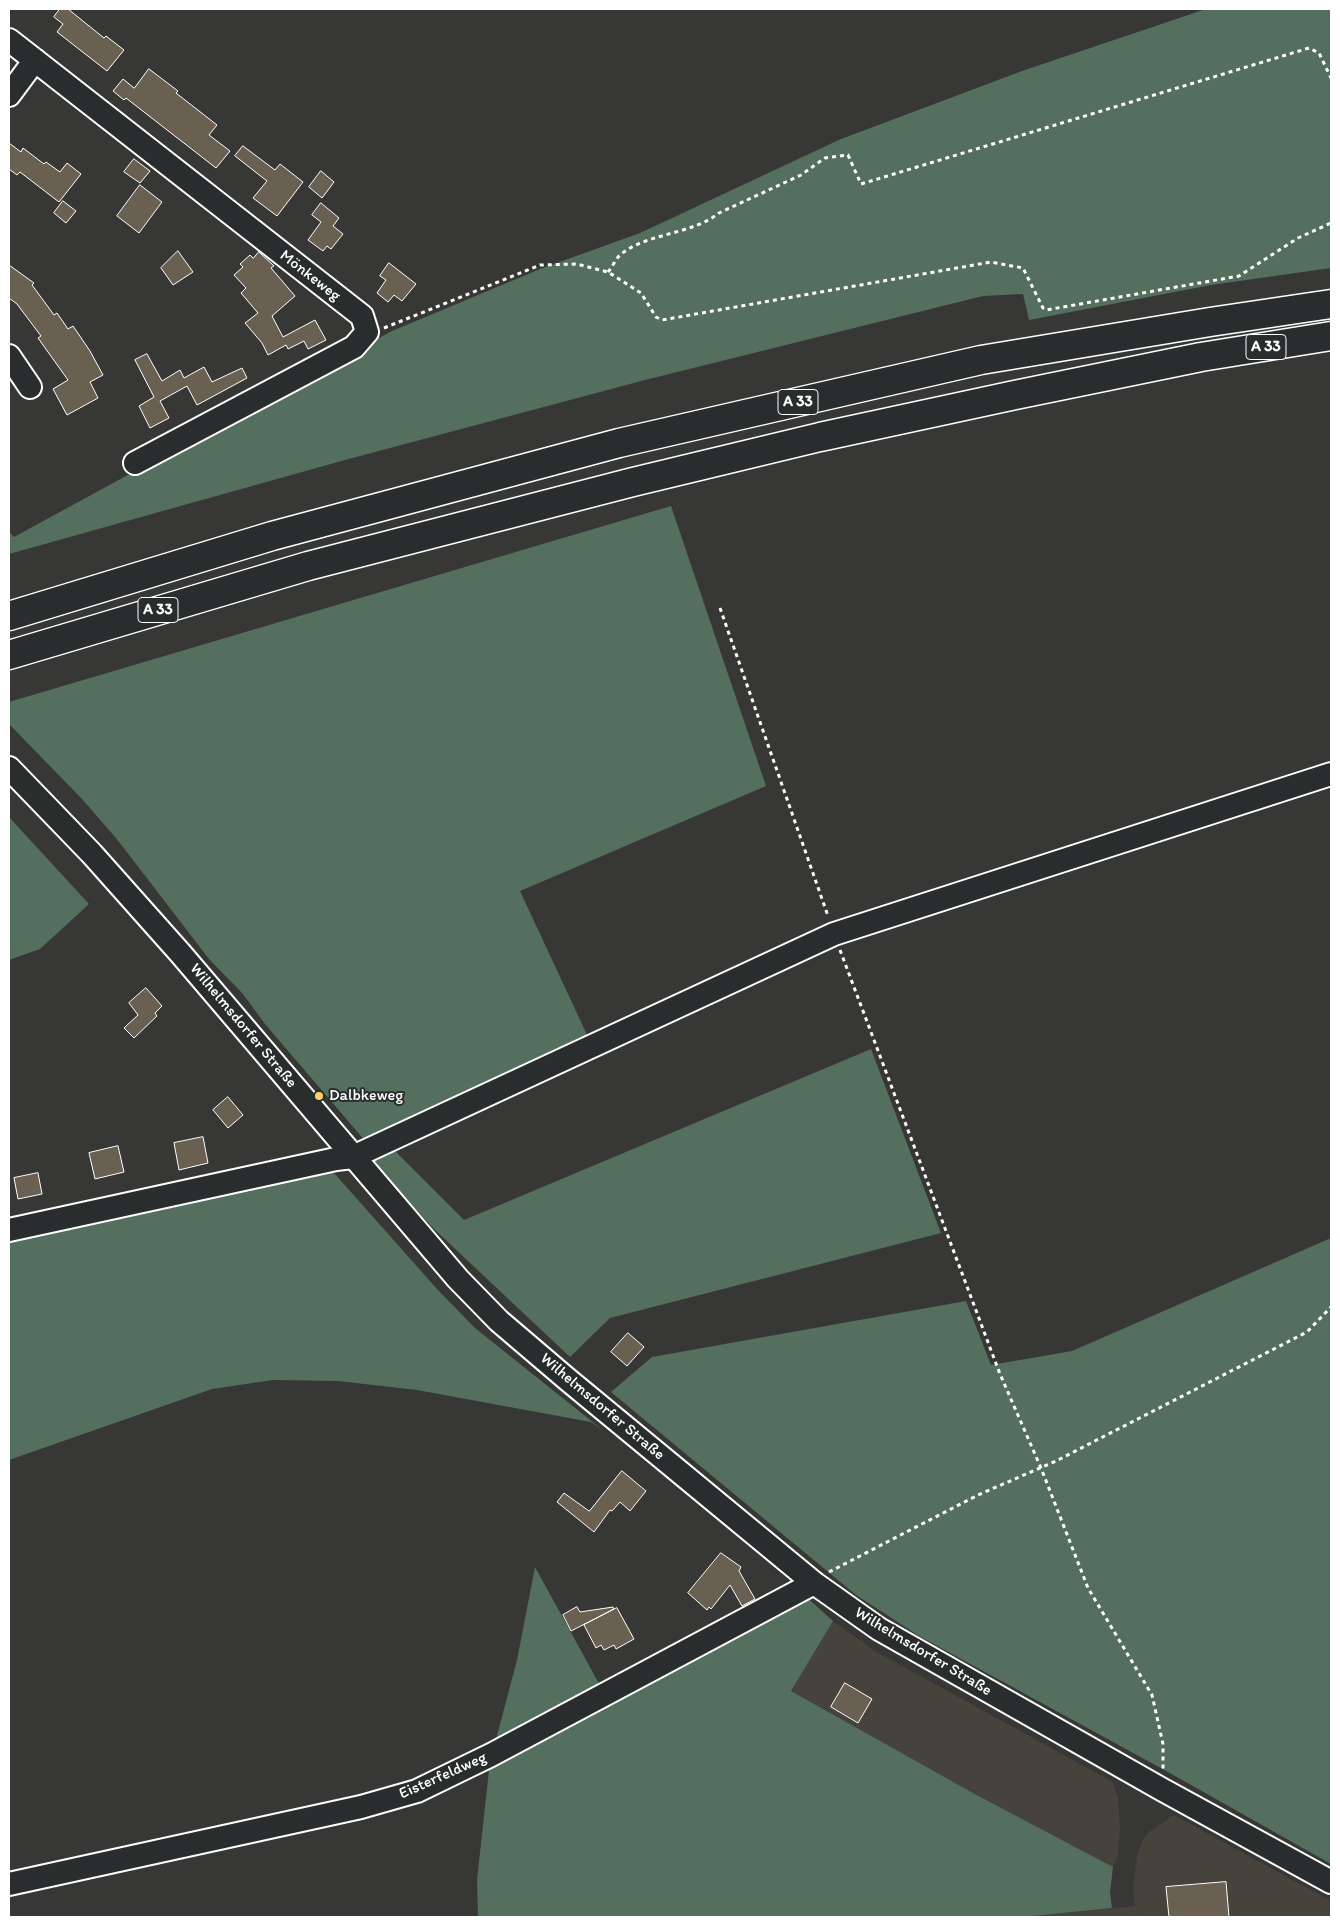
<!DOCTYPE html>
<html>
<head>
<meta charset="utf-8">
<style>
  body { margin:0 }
  #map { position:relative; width:1340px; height:1926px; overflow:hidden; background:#373735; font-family:Itim,sans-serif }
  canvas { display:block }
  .frame { position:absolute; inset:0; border:10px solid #fff; pointer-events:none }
</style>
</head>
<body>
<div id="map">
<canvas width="1340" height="1926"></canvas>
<div class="frame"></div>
</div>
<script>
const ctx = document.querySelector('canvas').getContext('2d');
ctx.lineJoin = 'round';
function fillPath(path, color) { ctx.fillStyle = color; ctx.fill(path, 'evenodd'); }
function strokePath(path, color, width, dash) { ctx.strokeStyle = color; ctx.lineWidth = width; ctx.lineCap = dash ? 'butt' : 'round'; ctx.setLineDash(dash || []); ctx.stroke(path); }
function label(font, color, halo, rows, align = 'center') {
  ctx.font = font + ' Itim,sans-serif'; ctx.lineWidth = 4; ctx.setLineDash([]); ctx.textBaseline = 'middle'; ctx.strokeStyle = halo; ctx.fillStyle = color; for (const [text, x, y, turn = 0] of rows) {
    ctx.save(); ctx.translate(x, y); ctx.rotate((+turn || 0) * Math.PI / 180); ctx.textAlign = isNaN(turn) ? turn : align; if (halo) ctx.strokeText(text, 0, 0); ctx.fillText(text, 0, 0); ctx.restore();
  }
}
const built = new Path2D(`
  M833,1621L875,1651L1113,1782L1118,1799L1120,1826L1118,1856L1113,1867L973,1793L791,1691Z
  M1174,1815L1331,1901V1917H1024L1135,1906L1133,1889L1137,1855L1143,1839L1149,1832Z`);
const green = new Path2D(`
  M1206,9H1331V268L1211,285L1029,320L1023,294L983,296L645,380L345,460L9,554V532L14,537L392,331L540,269L640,233L841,139L1022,71Z
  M671,506L766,786L520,891L589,1039L366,1142L265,1024L243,994L209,959L116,838L82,799L9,724V702Z
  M9,817L89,904L40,949L9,960Z
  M871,1049L941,1233L610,1318L570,1357L434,1229L369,1159L392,1148L464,1220Z
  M328,1171L335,1174L437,1289L475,1328L604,1431L591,1422L417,1390L338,1381L273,1380L212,1389L9,1460V1238Z
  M1331,1238V1864L1168,1772L919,1636L856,1595L611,1392L652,1357L966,1301L991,1365L1072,1351Z
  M535,1567L602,1689L494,1747L517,1660Z
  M803,1594L833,1621L791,1691L973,1793L1113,1867L1110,1893L1112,1908L1024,1917H478L477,1880L490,1761Z`);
const building = new Path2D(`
  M60,9H68L104,38L106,36L124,50L107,71L57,32L63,24L54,17Z
  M149,69L178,91L176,93L217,125L209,135L230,151L216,168L126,98L124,100L113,91L123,79L134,88Z
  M9,143L21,152L23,148L44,164L46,162L60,172L67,163L81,174L59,202L20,172L17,175L9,169Z
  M243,146L275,170L280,164L303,182L277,216L253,198L267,181L235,156Z
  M134,159L150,171L140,183L124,172Z
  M321,171L334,182L322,198L309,187Z
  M140,185L162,202L139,233L117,216Z
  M63,201L76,211L66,223L54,213Z
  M321,203L339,218L333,226L343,234L331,249L327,246L323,251L308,240L321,222L312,215Z
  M178,251L193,272L173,285L161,268Z
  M259,252L274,266L271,268L295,296L272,316L283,337L315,320L326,340L308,349L304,341L288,349L286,345L268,355L262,343L245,323L258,313L241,293L246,288L234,275L243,267L240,264L250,255L253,258Z
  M389,263L416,284L402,301L394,295L388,302L377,293L386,280L380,276Z
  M9,265L34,283L32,285L54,315L57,313L68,329L73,326L90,351L103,375L90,382L98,398L67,415L53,389L68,380L38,338L41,336L17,304L9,298Z
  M147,354L162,381L180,370L184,378L204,367L212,382L242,368L247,378L197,405L187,386L160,401L169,418L150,428L139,406L154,397L135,360Z
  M146,988L162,1006L155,1013L157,1016L134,1038L124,1028L138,1015L129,1003Z
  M228,1097L243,1115L228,1128L213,1110Z
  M203,1137L208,1163L179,1170L174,1143Z
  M118,1146L124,1172L95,1179L89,1153Z
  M38,1173L42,1194L18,1199L14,1178Z
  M628,1333L644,1347L627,1366L611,1352Z
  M622,1471L646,1491L630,1511L620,1502L612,1511L610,1510L594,1532L557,1502L564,1493L589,1511Z
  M721,1553L741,1567L739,1571L755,1599L742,1606L730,1585L711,1609L709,1607L707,1610L688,1593Z
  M577,1607L580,1612L613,1607L614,1609L571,1631L563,1615Z
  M617,1608L634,1639L616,1649L614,1645L604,1650L601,1645L596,1648L584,1625Z
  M845,1683L872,1699L858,1723L831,1707Z
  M1226,1882L1229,1917H1169L1166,1887Z`);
const path = new Path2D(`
  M608,272C612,267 615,261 619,256C644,233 692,235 719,213L801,175L825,158L848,155L861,184L1309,48L1319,53L1331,78
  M384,328L540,265L577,264L608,272L641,293L656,317L662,320L991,262L1023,268L1043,308L1046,310L1239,276L1298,238L1331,223
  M720,608L828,916
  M840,950L1000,1374L1041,1468L1088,1588L1152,1695L1163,1744V1769
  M829,1572L978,1495L1056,1461L1307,1332L1331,1307`);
const minor = new Path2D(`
  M9,40L362,316L367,332L354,347L135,463
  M9,95L35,60
  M9,356L30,387
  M9,768L92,854L181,954L458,1279L499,1321L567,1379L814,1583L879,1629L1163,1790L1331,1882
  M9,1230L336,1159L353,1157L834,934L1331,774
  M9,1884L361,1807L417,1791L491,1755L814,1583`);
const highway = new Path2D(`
  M9,616L272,536L619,443L981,360L1210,322L1331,304
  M9,655L308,566L633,482L820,437L1015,395L1201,357L1331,336`);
const markers = [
  [319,1096,5,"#ffd166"]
];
const shields = [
  [1266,347,40],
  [798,402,40],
  [158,610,40]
];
const shieldNames = [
  ["A 33",1266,347],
  ["A 33",798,402],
  ["A 33",158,610]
];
const streetNames = [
  ["Mönkeweg",310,276,38],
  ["Wilhelmsdorfer Straße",243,1026,50],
  ["Wilhelmsdorfer Straße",602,1407,40],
  ["Wilhelmsdorfer Straße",923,1652,31],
  ["Eisterfeldweg",443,1776,-24]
];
const poiNames = [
  ["Dalbkeweg",329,1096]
];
fillPath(built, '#46433d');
fillPath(green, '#546f5e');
fillPath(building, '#6a6051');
strokePath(building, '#fff', 1);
strokePath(minor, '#fff', 26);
strokePath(highway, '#fff', 31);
strokePath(path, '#fff', 3, [4, 4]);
strokePath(minor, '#2a2d2e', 22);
strokePath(highway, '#2a2d2e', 28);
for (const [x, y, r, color] of markers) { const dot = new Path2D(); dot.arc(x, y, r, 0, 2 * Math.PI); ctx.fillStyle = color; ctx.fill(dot); strokePath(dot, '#2a2d2e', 2); }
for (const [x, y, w] of shields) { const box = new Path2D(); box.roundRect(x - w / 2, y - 12.5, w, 25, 4); ctx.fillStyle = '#2a2d2e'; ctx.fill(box); strokePath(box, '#fff', 1); }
label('bold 15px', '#fff', null, shieldNames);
label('16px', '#fff', '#2a2d2e', streetNames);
label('16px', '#fff', '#2a2d2e', poiNames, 'left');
</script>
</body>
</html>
